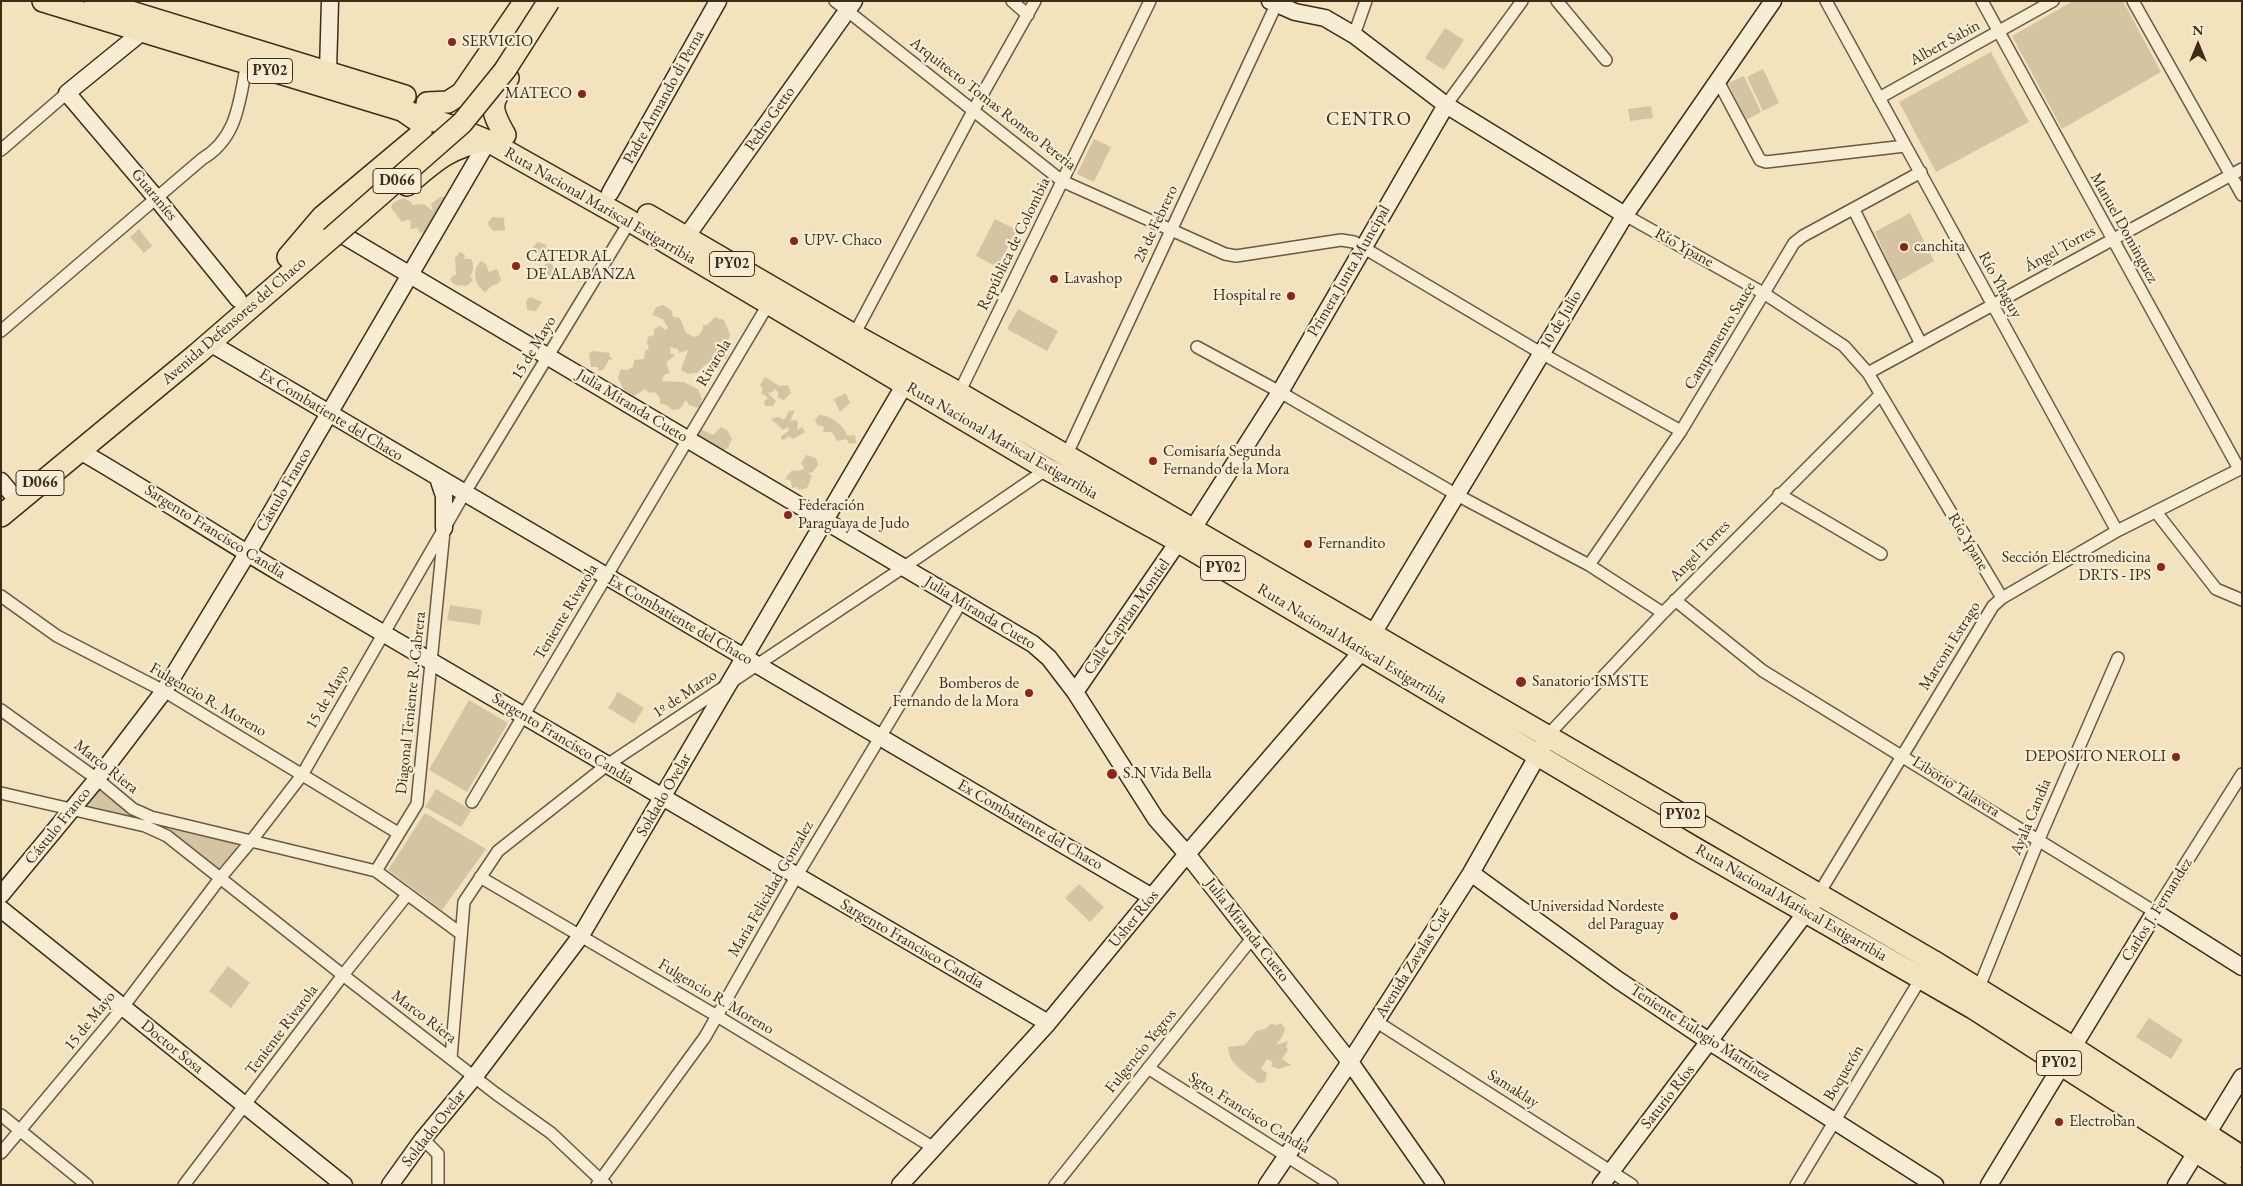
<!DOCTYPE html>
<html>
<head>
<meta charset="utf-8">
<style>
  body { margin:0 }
  #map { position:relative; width:2243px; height:1186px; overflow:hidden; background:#f2e3bd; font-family:"EB Garamond",serif }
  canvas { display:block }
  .frame { position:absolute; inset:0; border:2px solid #3f2b1a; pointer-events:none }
  .north { position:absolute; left:2173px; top:20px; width:50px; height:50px; -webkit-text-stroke:4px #f7edd4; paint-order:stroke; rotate:0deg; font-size:14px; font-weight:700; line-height:20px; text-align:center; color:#3f2b1a }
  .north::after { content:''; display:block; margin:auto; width:18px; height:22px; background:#3f2b1a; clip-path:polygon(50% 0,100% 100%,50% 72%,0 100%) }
</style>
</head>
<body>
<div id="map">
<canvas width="2243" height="1186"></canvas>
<div class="frame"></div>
<div class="north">N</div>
</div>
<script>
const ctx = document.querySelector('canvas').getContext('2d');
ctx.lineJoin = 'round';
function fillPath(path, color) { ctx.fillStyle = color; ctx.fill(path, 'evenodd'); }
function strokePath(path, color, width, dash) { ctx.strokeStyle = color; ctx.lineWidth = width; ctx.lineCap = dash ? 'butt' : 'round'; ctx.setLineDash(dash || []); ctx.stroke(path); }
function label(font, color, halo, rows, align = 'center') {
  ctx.font = font + ' "EB Garamond",serif'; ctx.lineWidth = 4.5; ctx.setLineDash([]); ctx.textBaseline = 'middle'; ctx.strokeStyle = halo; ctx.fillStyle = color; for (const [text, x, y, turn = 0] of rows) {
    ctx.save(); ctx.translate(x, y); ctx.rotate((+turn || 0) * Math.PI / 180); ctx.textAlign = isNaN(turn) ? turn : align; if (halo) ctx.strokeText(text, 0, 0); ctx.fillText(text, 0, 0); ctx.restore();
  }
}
const green = new Path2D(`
  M2073,1H2123L2161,72L2062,129L2012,36Z
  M1445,28L1464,40L1444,70L1425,58Z
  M1991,52L2029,122L1936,172L1899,102Z
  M1763,69L1779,103L1763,111L1747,77Z
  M1744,76L1761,112L1746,120L1728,83Z
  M1651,106L1653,118L1630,121L1628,109Z
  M1094,139L1111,147L1094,182L1077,174Z
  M440,197H447L432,231L420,233L417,228L410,229L411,221L407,220L402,222L391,208L393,203L403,198L410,201L413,205L424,204L433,211L431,204Z
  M1910,213L1934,261L1897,282L1875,232Z
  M493,217L504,218L505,230L494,231L489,227L488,222Z
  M995,219L1017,230L997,267L976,256Z
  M139,229L152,246L144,253L130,237Z
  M538,242L546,245V254L548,255L549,262C556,268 559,272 554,280L540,278V270L548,262L544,259L537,262V255L532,253L531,249Z
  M460,252L465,255L464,259H471C474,264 474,272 470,276L473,280L467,286L455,285L450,280L453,275H456L455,258Z
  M481,261L486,264L489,272L497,269L501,279L498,284L493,285L485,292C475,286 471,269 481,261Z
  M575,268L592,272L588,281L586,282L580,279V282H577L574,278Z
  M530,297L542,302L536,311L527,310L526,301Z
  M663,305L672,311L673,317L680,318L686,333L694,337L699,335L703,329V325H707L715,317L724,320L730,335L728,341L711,344C722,344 720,350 727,355L726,359L717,355C712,362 704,364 697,373L688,374L681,370L688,350L679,353L678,349L670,347L671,354L675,355L666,363L670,373L664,375L662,381L683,382L698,389L702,399L699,408L689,405L686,400L680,409L672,410L667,405L660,404V398L655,392L650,393L645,389L634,396L624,390L618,378L621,369L627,370L633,367L634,360L644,359L645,352L649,348L647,343L648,337L654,335V329L660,326L665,330L668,328L663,319L652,315L656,307Z
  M1018,309L1058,331L1047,351L1007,329Z
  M592,351L610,353L609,356L613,359L609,360L603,370L599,371L597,367H591L589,354Z
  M765,377L779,386L788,385L791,393L784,400L778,398V392L774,389L773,392L768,393L776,401L773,406H765L764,401L768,398L761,393L763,388L760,385Z
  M844,394H846L850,403L840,412L834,399Z
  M795,410L790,421L796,420L798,422L797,430L802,427L805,432L793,439L788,436L785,439L781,440V436L789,431L788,427L783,430L771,419L779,417L784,420L789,411Z
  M819,415C828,414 846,426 847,436L855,435L856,443L850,444L846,439L837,441L832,432H823L824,427L817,425L815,420Z
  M721,427L727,430L732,439L728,448L721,452L697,436V432L702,430L713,435Z
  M806,455L816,458L818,465L813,472L808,473L812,476L807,488L799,490L797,487L792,488L791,481L785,479L791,471L803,470L804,467L801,464Z
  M450,605L482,610L480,625L447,620Z
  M618,692L644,708L634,724L608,708Z
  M469,700L508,723L467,792L429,770Z
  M99,788C110,795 119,806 130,812C164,830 199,835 236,843L237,847L218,869L143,822L132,817L85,808L84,804Z
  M436,789L471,810L461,827L425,807Z
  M425,813L486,849L442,910L388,870Z
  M1079,884L1104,907L1090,922L1065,898Z
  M228,966L250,983L231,1008L209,991Z
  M2149,1018L2183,1040L2171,1059L2136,1037Z
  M1281,1023L1285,1029L1282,1037L1276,1045L1288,1041L1286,1047L1288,1050L1282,1059L1291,1065L1279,1069L1271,1066L1273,1062L1267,1059L1261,1069L1267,1073L1265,1082L1258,1083C1246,1072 1229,1066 1228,1047L1245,1045L1256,1031L1265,1029L1271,1024L1276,1025Z`);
const street = new Path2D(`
  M835,1L1062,181L1225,254L1236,256L1341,240L1354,242L1541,353L1681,431
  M1012,1L1028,15
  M1557,1L1606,60
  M1826,1L2117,531
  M1982,1L2239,469
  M2133,1L2242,195
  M1354,35L1366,1
  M1718,81L1760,160L1766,162L1905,146
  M1879,98L2053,1
  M1446,105L1522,1
  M1,150L67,93
  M1854,210L1921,344
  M1625,215L1765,294L1844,346L1868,373L2002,598
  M1,331L202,159C238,138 239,101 247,63
  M854,335L973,111L1035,1
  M1197,347L1280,392L1457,495L1589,565L1663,613
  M1868,373L2242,169
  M959,393L1150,1
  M1066,456L1276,5
  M1779,494L1881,554
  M2156,512L2216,589L2242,600
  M1589,565L1681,431L1794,243L1803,236L1921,172
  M1,596L57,636L164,691L398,833
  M1675,600L1763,671L2155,912L2242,774
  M1,710L97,779L133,809L151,817L376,871L460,933
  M1548,735L1663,613L1880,395
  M1,793L145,826L167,836L339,972L495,1093L551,1133L606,1185
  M472,802L769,303
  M376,871L417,804L444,531
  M480,877L717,1016L934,1148
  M1818,895L1993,606L2002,598L2117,531L2242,468
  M1978,990L2039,839L2118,658
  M1377,1022L1632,1185
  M451,1058L464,902L498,851L607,765L904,567L1047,469
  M1148,1068L1332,1185
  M1,1115L87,1185
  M423,1139L438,1154V1185
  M1,1153L123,1007L221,877L252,840L302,775L464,494L630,221
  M184,1185L343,975L407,895
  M597,1185L705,1037L796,877L962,601
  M1055,1185L1253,937
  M1796,1185L1921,978`);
const secondary = new Path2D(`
  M1270,1L1295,12L1325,18L1354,35L1446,105L1625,215
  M142,32L67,93L157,199L238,299
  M328,71L330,1
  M610,193L718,1
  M346,237L1033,644L1049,658L1075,692L1156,819L1187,854L1350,1062L1436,1185
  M686,237L854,1
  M210,343L1152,897
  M80,451C148,490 214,534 282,574C537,725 792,875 1048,1023
  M438,478L444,496V528
  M1,481L11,493
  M1075,692L1178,542L1192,530L1280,392L1446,105
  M1471,873L1618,980L1710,1042L1935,1185
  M1,895L97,779L164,691L247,554L488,141
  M1,909L344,1185
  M390,1185L423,1139L475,1076L580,937L905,384
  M900,1185L1048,1023L1187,854L1363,650L1625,215L1773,1
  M1267,1185L1350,1062L1471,873L1543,746
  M1601,1185L1813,903
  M1989,1185L2155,912L2242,967
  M2176,1185L2242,1077`);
const highway = new Path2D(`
  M43,1L398,109L451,126L488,141L630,221L1047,469L1167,535L1696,849L1973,1008L2242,1181
  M95,1L405,96
  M427,103L448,102L462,93L525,1
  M505,135C489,107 490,104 508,78
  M407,185C435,161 448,148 486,140
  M648,215L854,335L959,393L1933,961L2072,1047L2242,1157
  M288,257L322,217L421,134V123L405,112
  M1,516L197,354L331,238`);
const highwayBridge = new Path2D(`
  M331,238L462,123L505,70L549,1`);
const markers = [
  [452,42,5,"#8f2418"],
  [582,94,5,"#8f2418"],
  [794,241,5,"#8f2418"],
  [1904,247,5,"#8f2418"],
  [516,266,5,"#8f2418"],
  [1054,279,5,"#8f2418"],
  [1291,296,5,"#8f2418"],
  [1153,461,5,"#8f2418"],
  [788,515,5,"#8f2418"],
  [1308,544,5,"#8f2418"],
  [2161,567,5,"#8f2418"],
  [1521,682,6,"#8f2418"],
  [1029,693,5,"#8f2418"],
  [2176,757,5,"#8f2418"],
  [1112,774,6,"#8f2418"],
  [1674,916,5,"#8f2418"],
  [2059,1122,5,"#8f2418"]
];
const shields = [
  [270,71,45],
  [397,181,48],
  [732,264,45],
  [40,483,48],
  [1223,568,45],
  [1683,815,45],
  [2059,1063,45]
];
const shieldNames = [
  ["PY02",270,71],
  ["D066",397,181],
  ["PY02",732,264],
  ["D066",40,483],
  ["PY02",1223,568],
  ["PY02",1683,815],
  ["PY02",2059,1063]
];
const poiNames = [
  ["SERVICIO",462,42],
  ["MATECO",572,94,"right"],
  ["UPV- Chaco",804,241],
  ["canchita",1914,247],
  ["CATEDRAL",526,257],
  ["DE ALABANZA",526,275],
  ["Lavashop",1064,279],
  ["Hospital re",1281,296,"right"],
  ["Comisaría Segunda",1163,452],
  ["Fernando de la Mora",1163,470],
  ["Federación",798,506],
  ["Paraguaya de Judo",798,524],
  ["Fernandito",1318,544],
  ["Sección Electromedicina",2151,558,"right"],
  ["DRTS - IPS",2151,576,"right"],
  ["Sanatorio ISMSTE",1532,682],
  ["Bomberos de",1019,684,"right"],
  ["Fernando de la Mora",1019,702,"right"],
  ["DEPOSITO NEROLI",2166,757,"right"],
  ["S.N Vida Bella",1123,774],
  ["Universidad Nordeste",1664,907,"right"],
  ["del Paraguay",1664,925,"right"],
  ["Electroban",2069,1122]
];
const streetNames = [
  ["Albert Sabin",1945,43,-29],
  ["Padre Armando di Perna",664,97,-61],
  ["Arquitecto Tomas Romeo Pereria",993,104,38],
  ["Pedro Getto",770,119,-55],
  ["Guaraníes",154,195,50],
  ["Ruta Nacional Mariscal Estigarribia",600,206,30],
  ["28 de Febrero",1156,224,-65],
  ["Manuel Dominguez",2124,228,61],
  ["República de Colombia",1014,244,-64],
  ["Río Ypane",1684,248,29],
  ["Ángel Torres",2060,249,-29],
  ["Primera Junta Muncipal",1349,271,-60],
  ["Río Yhaguy",2000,285,61],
  ["10 de Julio",1561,320,-59],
  ["Avenida Defensores del Chaco",234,321,-41],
  ["Campamento Sauce",1720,336,-59],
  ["15 de Mayo",534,348,-59],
  ["Rivarola",714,363,-59],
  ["Julia Miranda Cueto",632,406,31],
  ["Ex Combatiente del Chaco",331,415,31],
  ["Ruta Nacional Mariscal Estigarribia",1002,441,30],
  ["Cástulo Franco",284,490,-60],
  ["Sargento Francisco Candia",215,532,32],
  ["Río Ypane",1968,542,59],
  ["Angel Torres",1700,551,-46],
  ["Teniente Rivarola",566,612,-59],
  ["Julia Miranda Cueto",980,613,31],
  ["Calle Capitan Montiel",1127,617,-55],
  ["Ex Combatiente del Chaco",680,620,30],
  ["Ruta Nacional Mariscal Estigarribia",1352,644,31],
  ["Marconi Estrago",1950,646,-58],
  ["1º de Marzo",685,694,-34],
  ["15 de Mayo",328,697,-60],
  ["Fulgencio R. Moreno",208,700,30],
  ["Diagonal Teniente R. Cabrera",411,703,-84],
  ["Sargento Francisco Candia",563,739,31],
  ["Marco Riera",106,767,38],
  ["Liborio Talavera",1956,787,32],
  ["Soldado Ovelar",664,795,-60],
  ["Ayala Candia",2031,817,-67],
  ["Ex Combatiente del Chaco",1030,825,30],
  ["Cástulo Franco",58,826,-51],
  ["Maria Felicidad Gonzalez",771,889,-60],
  ["Ruta Nacional Mariscal Estigarribia",1791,903,30],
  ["Carlos J. Fernandez",2157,910,-58],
  ["Usher Ríos",1134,919,-51],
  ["Julia Miranda Cueto",1247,930,52],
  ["Sargento Francisco Candia",912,944,30],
  ["Avenida Zavalas Cué",1413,963,-58],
  ["Fulgencio R. Moreno",716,997,31],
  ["Marco Riera",424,1017,37],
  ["15 de Mayo",90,1021,-51],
  ["Teniente Rivarola",282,1030,-53],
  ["Teniente Eulogio Martínez",1700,1033,33],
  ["Doctor Sosa",172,1047,39],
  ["Fulgencio Yegros",1141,1051,-51],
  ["Boquerón",1844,1073,-59],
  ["Samaklay",1513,1089,32],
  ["Saturio Ríos",1668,1097,-52],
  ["Sgto. Francisco Candia",1249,1113,32],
  ["Soldado Ovelar",434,1128,-52]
];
const quarterNames = [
  ["CENTRO",1369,120]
];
fillPath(green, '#d4c4a1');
strokePath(street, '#6c5943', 14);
strokePath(secondary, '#3f2b1a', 19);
strokePath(highway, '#3f2b1a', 24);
strokePath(street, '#f7edd4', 11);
strokePath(secondary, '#f7edd4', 16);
strokePath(highway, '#f2e3bd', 21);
strokePath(highwayBridge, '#3f2b1a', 24, []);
strokePath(highwayBridge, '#f2e3bd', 21);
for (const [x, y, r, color] of markers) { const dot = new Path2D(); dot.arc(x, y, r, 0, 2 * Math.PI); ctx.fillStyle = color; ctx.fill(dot); strokePath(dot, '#f7edd4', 2); }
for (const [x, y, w] of shields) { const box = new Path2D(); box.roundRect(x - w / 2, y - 12.5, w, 25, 4); ctx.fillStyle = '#f7edd4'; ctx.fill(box); strokePath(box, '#3f2b1a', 1); }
label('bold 15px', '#3f2b1a', null, shieldNames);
label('16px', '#3f2b1a', '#f7edd4', poiNames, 'left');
label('16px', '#3f2b1a', '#f7edd4', streetNames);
ctx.letterSpacing = '1px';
label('19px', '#3f2b1a', '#f7edd4', quarterNames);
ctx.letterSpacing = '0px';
</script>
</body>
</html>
